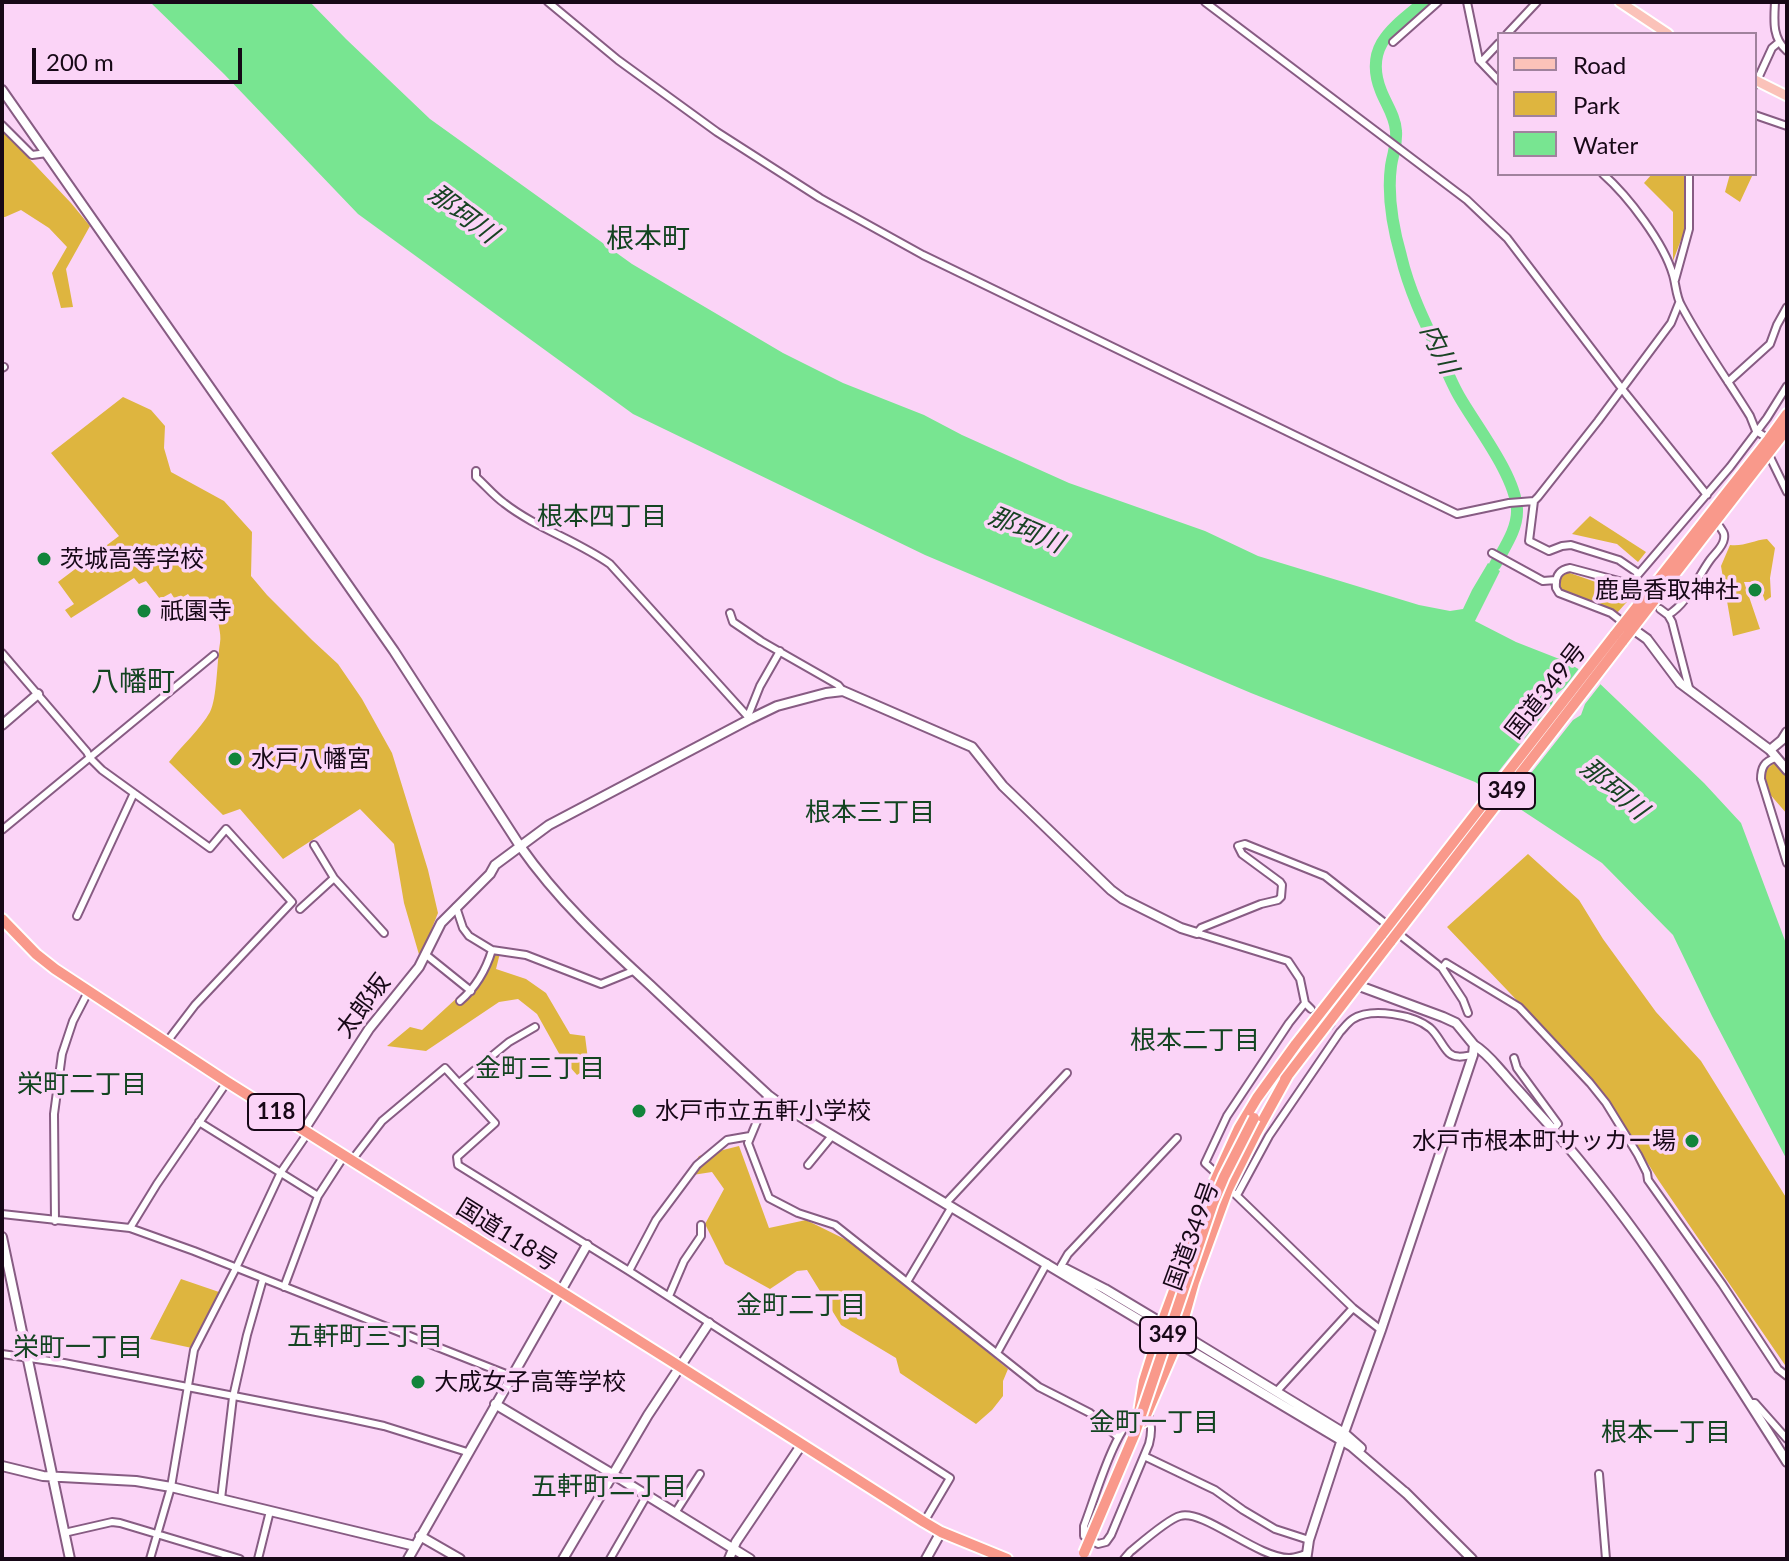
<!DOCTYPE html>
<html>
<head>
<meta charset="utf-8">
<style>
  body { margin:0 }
  #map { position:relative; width:1789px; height:1561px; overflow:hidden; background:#fbd4f7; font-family:Lato,sans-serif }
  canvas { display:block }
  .frame { position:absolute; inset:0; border:4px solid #170817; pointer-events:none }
  .legend { position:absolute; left:1497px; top:32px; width:260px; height:144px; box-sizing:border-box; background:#fbd4f7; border:2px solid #a0829d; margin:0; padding:10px 14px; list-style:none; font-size:24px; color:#170817 }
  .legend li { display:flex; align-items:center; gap:16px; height:40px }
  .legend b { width:40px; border:2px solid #a0829d }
  .scale { position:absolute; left:32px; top:48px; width:210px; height:36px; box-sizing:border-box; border:4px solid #170817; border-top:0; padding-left:10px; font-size:24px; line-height:28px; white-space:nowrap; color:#170817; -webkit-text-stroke:6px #fbd4f7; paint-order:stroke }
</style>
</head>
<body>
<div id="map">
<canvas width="1789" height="1561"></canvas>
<div class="frame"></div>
<ul class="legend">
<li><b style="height:10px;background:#fbc2b9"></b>Road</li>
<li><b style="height:22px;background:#deb53f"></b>Park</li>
<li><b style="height:22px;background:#78e591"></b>Water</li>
</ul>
<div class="scale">200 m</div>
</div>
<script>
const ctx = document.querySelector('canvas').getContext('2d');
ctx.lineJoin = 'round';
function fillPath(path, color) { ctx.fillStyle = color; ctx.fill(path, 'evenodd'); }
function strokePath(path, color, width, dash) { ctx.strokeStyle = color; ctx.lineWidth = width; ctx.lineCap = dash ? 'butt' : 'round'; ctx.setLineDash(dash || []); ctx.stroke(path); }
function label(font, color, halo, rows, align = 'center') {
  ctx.font = font + ' Lato,"Noto Sans JP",sans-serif'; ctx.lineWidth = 7; ctx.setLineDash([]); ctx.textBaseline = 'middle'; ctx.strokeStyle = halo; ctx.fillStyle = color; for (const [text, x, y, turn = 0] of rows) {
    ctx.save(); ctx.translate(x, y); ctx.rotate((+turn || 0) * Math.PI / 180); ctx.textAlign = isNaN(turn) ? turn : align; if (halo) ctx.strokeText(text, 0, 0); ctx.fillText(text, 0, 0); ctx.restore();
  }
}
const green = new Path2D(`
  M2,130L71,203L90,226L66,269L73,307L61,308L52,273L67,247L49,228L21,210L5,217H2Z
  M1652,174H1685L1687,230L1681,240L1673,261V212L1644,183Z
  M1730,174H1753L1740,202L1725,192Z
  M123,397L151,410L165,426L164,448L171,472L224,501L252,532L251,576L267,595L312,640L338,664L362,699L392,753L428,870L438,913L420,958L404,903L394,844L360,809L283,859L240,809L223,815L169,762C181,747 201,728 210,712C217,699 217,660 220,643C222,632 216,623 219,612L206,618L188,594L176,601L171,593L160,599L146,581L139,584L134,578L71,618L65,610L74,604L58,582L119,536L51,453Z
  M1590,516L1646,552L1638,562L1617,544L1572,534Z
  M1767,539L1775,548L1770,578L1771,597L1765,601L1758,582H1744L1760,629L1733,636L1721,566L1730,545C1743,547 1754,540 1767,539Z
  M1567,572L1633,595L1617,613L1565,593L1560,588L1561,575Z
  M1776,761L1787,774V814L1768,792L1764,772Z
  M1528,854L1579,900L1603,939L1656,1012L1701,1061L1787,1199V1368L1659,1181L1608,1101L1568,1054L1447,927Z
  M492,951L500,953L496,969L526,979L546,993L570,1034L585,1036L589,1067L577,1075L561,1057L537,1014L518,999L499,1002L426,1051L387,1046L410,1027L422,1030L484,973Z
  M739,1146L769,1228L806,1220L861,1247L1008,1369L1003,1381V1396L992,1410L976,1424L900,1373L896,1358L841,1325L807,1270L797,1271L770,1289L725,1264L705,1224L724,1189L712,1172L686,1176L699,1156Z
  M181,1279L219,1292L192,1348L150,1339Z`);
const water = new Path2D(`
  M150,2H310L346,39L430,119L632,264L783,353L843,383L924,415L962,435L1069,483L1205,531L1258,556L1419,605L1450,611L1463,609L1472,590L1488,563L1500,571L1475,621L1516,642L1567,662L1596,680L1704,783L1741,823L1787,946V1160L1712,1016L1673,935L1602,863L1520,809L1475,782L1251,693L925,555L633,414L358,214L224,74Z`);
const pier = new Path2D(`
  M1581,666L1603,681L1585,704L1581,715L1573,720L1506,805L1483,791L1552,704L1555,695L1564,688Z`);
const river = new Path2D(`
  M1424,2C1394,27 1363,46 1381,91C1386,104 1395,116 1396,131C1397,147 1393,152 1391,166C1387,196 1393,228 1401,256C1409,290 1424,321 1439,352C1445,367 1451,382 1459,396C1476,426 1515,475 1517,509C1518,529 1504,548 1495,565`);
const streetTunnel = new Path2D(`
  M1311,1009L1334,1028`);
const street = new Path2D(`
  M548,2L618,60L717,132L820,198L923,255L1457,514L1509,503L1534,501L1538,497L1598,421L1671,323L1679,303
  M1205,2L1467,200L1507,238L1626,394L1707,495
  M1467,2L1479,60L1499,81
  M1775,2C1774,21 1772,38 1787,51
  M1507,34L1537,2
  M1393,42L1438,2
  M1479,60H1483L1499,43
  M1755,85L1772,48L1778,43
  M1755,115L1787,126
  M2,125L32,155L47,153
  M1603,174C1628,196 1664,243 1673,275C1676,285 1676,296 1681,305C1701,343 1727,379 1750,416L1756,431L1769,439
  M1675,280L1689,229V174
  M2,368L4,367
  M1728,382L1770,344L1777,325L1787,307
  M1769,455L1787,492
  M476,471V477C486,486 494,496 504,503C536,528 578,541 610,564L750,719
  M1534,501L1529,541L1549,551L1562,546L1571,545L1619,560L1638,573
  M1492,553L1543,581L1556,580
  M1630,584L1730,467L1767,418L1787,386
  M1660,609L1668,615L1672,622L1689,688
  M730,613L733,622L761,641L838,685L843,691
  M1668,615C1688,603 1697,578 1710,560C1715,553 1723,547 1724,539C1725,533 1723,532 1720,527
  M1625,624L1611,613L1559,593L1556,588C1555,577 1558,570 1570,568L1630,584L1637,591
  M2,653L87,752L90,758L102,770L210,848L226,829L292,902L195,1005L166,1043
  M748,716L760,686L780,651
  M1776,758C1764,761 1761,768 1761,779L1787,863
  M2,830L214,655
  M314,845L334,878L384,933
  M1238,846L1245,844L1325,876L1442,968L1463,1000L1468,1013
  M456,907L463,928L469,936L492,950L526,955L601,984L633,971
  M300,909L334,878
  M77,916L134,793
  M1197,933L1201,928L1261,904L1278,900L1281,897L1282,885L1280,882L1242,854L1238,846
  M1197,933L1288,961L1300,979L1305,1003L1311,1009
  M425,954L471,991
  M1442,968L1446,963L1519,1007L1590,1083L1606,1103L1638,1155L1647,1173L1648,1180L1722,1284L1778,1369L1787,1376
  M460,1001C475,988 486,970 492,950
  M1514,1058L1517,1068L1558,1124L1554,1129
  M459,1083L509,1042L535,1027
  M768,1095L748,1143L769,1198L798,1213L835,1225L1039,1387L1090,1413L1118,1437
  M199,1122L318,1196
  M352,1160L382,1121L445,1068L495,1123L457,1157L458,1165L629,1271L950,1478L924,1522
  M808,1165L831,1137
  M1217,1174L1205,1163L1227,1116L1289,1023L1305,1003
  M1235,1194L1353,1308L1381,1330
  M1237,1195L1269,1136L1340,1032C1344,1028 1348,1022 1353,1019C1372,1007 1414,1015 1430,1028C1438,1035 1442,1046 1449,1053C1456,1059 1465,1056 1473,1055
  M945,1204L1067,1073
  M2,1214L130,1228L194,1251L511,1376
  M55,1221L54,1114L62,1054L73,1021L88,992
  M130,1228L157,1184L227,1082
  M1061,1266L1068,1254L1177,1138
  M629,1271L656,1220L697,1165L727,1140L750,1136
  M907,1282L951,1208
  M284,1287L318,1196L344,1156
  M669,1296L684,1261L701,1236V1225
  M997,1353L1047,1263
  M2,1354L64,1363L347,1418L384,1426L467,1452
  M1276,1392L1353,1308
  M1750,1403H1755L1787,1439
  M1138,1414C1116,1423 1094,1501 1084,1526V1536L1098,1544L1106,1542L1111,1535L1149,1444C1152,1432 1152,1424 1147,1412
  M1144,1456L1215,1490L1243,1510L1275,1529L1309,1540
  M1599,1474L1606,1559
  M221,1499L233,1397L247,1335L263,1279
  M675,1513L700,1474
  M64,1533L112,1522L120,1523L240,1559
  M150,1559L171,1487L194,1350L236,1268L281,1172L305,1137L306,1131
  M258,1559L270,1511
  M610,1559L647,1495
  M1124,1559L1130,1552C1141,1543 1168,1519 1180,1516C1204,1509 1257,1558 1289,1558C1295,1558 1302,1555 1307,1554L1308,1559`);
const secondary = new Path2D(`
  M2,90L394,651L520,846C557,899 603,942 650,985C689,1022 728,1058 768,1095L783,1106L1163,1334
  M1633,629L1647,639L1680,683L1770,750L1782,740L1787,732
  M2,725L38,694
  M1770,750L1787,770
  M1474,1045C1487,1053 1494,1063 1504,1074C1513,1085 1523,1095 1532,1106C1632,1214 1708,1338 1787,1462
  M306,1131L307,1125L369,1029L419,967L441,923L490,874L495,865L549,825L750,719L777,706L826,693L843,691L972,747L1003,786L1111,890L1123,899L1181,928L1197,933
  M2,1237L70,1559
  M1066,1269L1105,1289L1165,1325
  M1177,1331L1344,1433L1361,1448
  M1175,1341L1351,1446L1407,1494
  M495,1404L614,1475L750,1559
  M2,1466L43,1476L136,1481L171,1487L415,1546
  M1405,1492L1472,1559
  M420,1536L460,1559
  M1307,1554L1309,1540L1344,1433L1381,1330L1473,1055L1474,1045L1456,1023L1443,1017L1354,984
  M408,1559L587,1245
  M563,1559L648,1415L709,1323
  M729,1559L736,1542L802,1444
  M926,1559L941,1532`);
const primary = new Path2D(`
  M1620,2L1668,34
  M1755,80L1787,96`);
const highway = new Path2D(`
  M1614,636L1769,439L1787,414
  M1622,642L1787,429
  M2,919L36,954L55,969L227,1082L679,1366L924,1522L941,1532L1007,1559
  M1285,1079L1391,941
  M1139,1412L1144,1381L1162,1323L1179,1277L1204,1205L1239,1128L1257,1098L1296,1044L1382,934
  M1143,1422L1177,1343L1194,1282L1228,1189L1256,1133L1288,1075`);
const highwayBridge = new Path2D(`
  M1382,934L1614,636
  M1391,941L1622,642
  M1084,1553L1135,1433L1213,1203L1224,1177L1254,1118`);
const markers = [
  [44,559,8,"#12843b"],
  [1755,590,8,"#12843b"],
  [144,611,8,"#12843b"],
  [235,759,8,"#12843b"],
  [639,1111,8,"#12843b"],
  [1692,1141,8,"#12843b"],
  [418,1382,8,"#12843b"]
];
const shields = [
  [1507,791,56],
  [276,1112,56],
  [1168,1335,56]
];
const shieldNames = [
  ["349",1507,791],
  ["118",276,1112],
  ["349",1168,1335]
];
const poiNames = [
  ["茨城高等学校",60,559],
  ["鹿島香取神社",1739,590,"right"],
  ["祇園寺",160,611],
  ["水戸八幡宮",251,759],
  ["水戸市立五軒小学校",655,1111],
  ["水戸市根本町サッカー場",1676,1141,"right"],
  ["大成女子高等学校",434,1382]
];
const streetNames = [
  ["国道349号",1546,691,-52],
  ["太郎坂",363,1006,-53],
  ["国道118号",507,1235,32],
  ["国道349号",1192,1236,-70]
];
const waterNames = [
  ["那珂川",463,214,37],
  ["内川",1439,349,64],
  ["那珂川",1026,530,23],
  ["那珂川",1614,789,40]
];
const neighbourhoodNames = [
  ["根本四丁目",602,517],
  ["根本三丁目",870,813],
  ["根本二丁目",1195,1041],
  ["金町三丁目",540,1069],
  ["栄町二丁目",82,1085],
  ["金町二丁目",801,1306],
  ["五軒町三丁目",365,1337],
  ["栄町一丁目",78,1348],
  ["金町一丁目",1154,1423],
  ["根本一丁目",1666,1433],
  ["五軒町二丁目",609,1487]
];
const quarterNames = [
  ["根本町",648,239],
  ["八幡町",133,682]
];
fillPath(green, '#deb53f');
fillPath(water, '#78e591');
fillPath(pier, '#fbd4f7');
strokePath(river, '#78e591', 12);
strokePath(streetTunnel, '#d9b5d5', 6, [6, 3]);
strokePath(street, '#875c83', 10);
strokePath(secondary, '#875c83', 12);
strokePath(primary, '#fff', 13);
strokePath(highway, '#fff', 14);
strokePath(street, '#fff', 6);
strokePath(secondary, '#fff', 8);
strokePath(primary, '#fbc2b9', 9);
strokePath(highway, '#f9998b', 10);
strokePath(highwayBridge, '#fff', 14, []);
strokePath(highwayBridge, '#f9998b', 10);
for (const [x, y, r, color] of markers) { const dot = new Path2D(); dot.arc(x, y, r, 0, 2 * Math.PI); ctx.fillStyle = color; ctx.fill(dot); strokePath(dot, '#fbd4f7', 3); }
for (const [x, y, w] of shields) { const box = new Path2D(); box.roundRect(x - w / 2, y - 18, w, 36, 6); ctx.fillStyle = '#fbd4f7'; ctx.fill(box); strokePath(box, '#170817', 2); }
label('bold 22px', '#170817', null, shieldNames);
label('24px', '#170817', '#fbd4f7', poiNames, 'left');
label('24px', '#170817', '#fbd4f7', streetNames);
label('italic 26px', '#184323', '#fbd4f7', waterNames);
label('26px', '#134421', '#fbd4f7', neighbourhoodNames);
label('28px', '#134421', '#fbd4f7', quarterNames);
</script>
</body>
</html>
